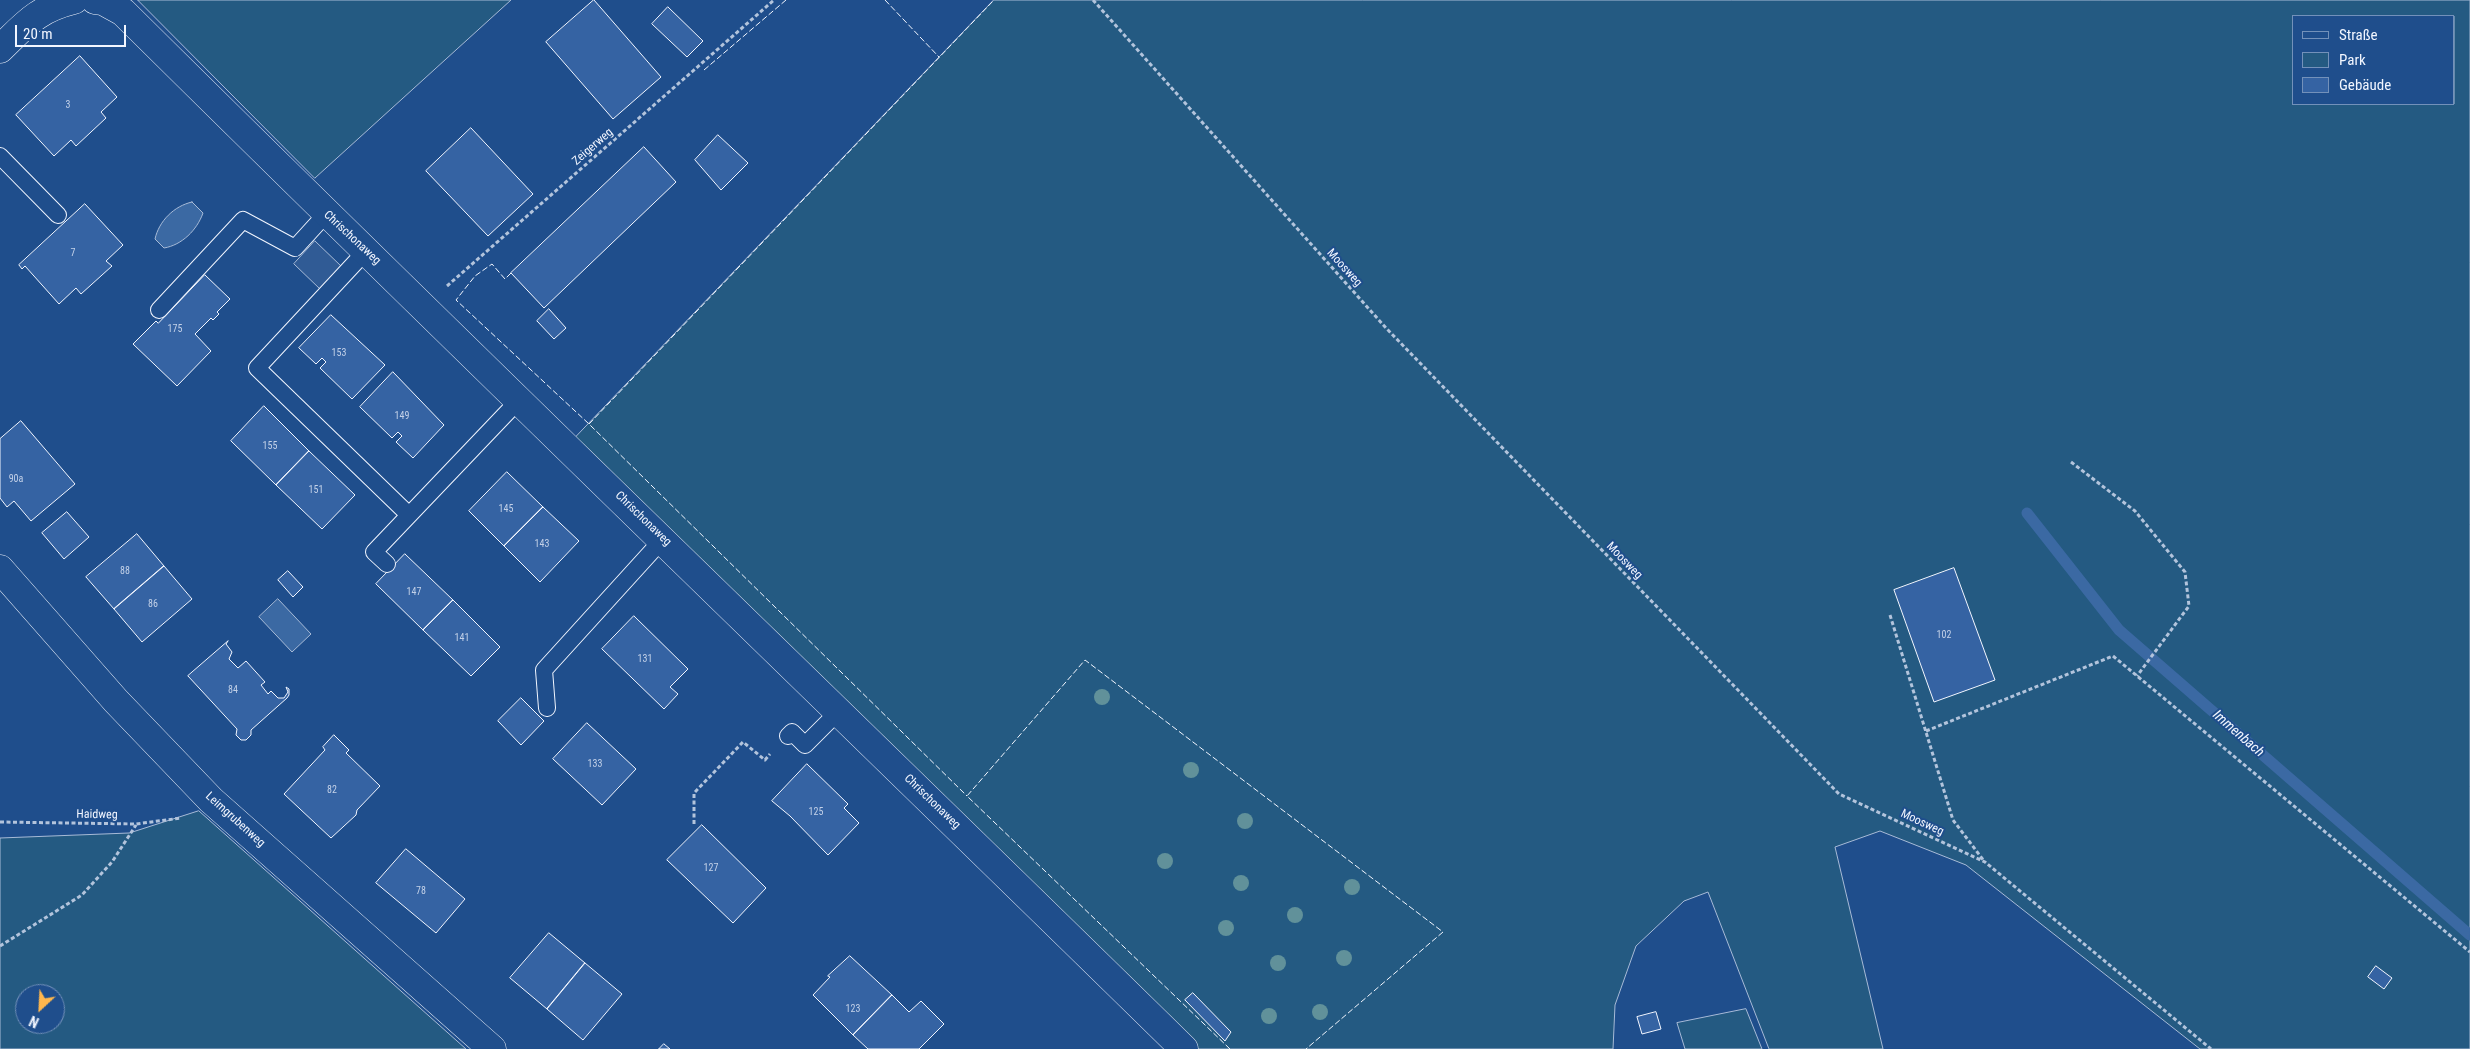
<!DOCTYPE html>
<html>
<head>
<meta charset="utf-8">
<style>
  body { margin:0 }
  #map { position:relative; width:2470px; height:1049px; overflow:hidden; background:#1f4e8c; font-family:"Roboto Condensed",sans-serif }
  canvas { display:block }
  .legend { position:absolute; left:2292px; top:15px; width:162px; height:90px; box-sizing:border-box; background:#1f4e8c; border:1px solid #7391ba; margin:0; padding:6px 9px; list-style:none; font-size:15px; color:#f2f6ff }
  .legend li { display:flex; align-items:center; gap:10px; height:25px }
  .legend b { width:25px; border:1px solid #7391ba }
  .north { position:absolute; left:15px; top:984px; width:50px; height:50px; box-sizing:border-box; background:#1f4e8c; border:1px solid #7391ba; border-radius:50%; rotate:205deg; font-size:14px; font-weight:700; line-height:20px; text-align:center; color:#f2f6ff }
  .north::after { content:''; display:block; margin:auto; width:18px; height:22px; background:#ffb74d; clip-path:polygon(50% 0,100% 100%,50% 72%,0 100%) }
  .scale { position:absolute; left:15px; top:25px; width:111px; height:22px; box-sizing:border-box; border:2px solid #f2f6ff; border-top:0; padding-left:6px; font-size:15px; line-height:18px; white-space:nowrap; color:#f2f6ff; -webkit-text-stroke:4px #1f4e8c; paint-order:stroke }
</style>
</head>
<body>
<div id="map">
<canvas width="2470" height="1049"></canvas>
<ul class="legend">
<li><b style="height:6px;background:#1f4e8c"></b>Straße</li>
<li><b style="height:14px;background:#245a82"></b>Park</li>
<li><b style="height:14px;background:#3563a3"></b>Gebäude</li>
</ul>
<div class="north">N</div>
<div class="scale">20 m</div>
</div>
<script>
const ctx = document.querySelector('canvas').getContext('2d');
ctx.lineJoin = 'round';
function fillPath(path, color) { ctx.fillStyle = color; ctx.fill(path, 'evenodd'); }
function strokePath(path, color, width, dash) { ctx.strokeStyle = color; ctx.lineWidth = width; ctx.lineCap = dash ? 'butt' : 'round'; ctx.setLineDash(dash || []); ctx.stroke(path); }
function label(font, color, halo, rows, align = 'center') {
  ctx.font = font + ' "Roboto Condensed",sans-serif'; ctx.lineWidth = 4; ctx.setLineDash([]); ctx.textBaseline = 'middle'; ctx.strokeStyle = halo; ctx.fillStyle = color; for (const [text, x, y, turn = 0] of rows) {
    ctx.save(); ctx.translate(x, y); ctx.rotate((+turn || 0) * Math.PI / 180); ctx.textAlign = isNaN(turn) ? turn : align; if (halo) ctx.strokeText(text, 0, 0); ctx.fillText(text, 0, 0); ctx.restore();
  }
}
const green = new Path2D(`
  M138,0H511L315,178Z
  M994,0H2470V1049H2200L1966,865L1880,831L1835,847L1883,1049H1769L1708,892L1684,901L1636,946L1615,1005L1613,1049H1186L575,438ZM2294,16H2454V104H2294Z
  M199,811L466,1049H0V838L129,833ZM25,994H55V1024H25Z
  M1746,1009L1762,1049H1685L1677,1023Z`);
const parking = new Path2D(`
  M315,241L341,266L320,289L294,264Z`);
const water = new Path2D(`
  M192,202L203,213C197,230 182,245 164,248L155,239C159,221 174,206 192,202Z
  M278,599L311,634L292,652L259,617Z`);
const stream = new Path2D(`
  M2027,513L2119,630L2470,935`);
const building = new Path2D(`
  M594,0L661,77L613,119L546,42Z
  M668,7L703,41L687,57L652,24Z
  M80,56L117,97L101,112L106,118L76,146L71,140L54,156L16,115Z
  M471,128L533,194L488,236L426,171Z
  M718,135L748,163L721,190L695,160Z
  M644,147L676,182L544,308L511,273Z
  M85,204L123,245L106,261L112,266L81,294L76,288L59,304L25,266L22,269L19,265Z
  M205,275L230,299L217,312L219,314L213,320L211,318L195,334L211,351L177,386L133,344L156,321L158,323Z
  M549,309L566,328L554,339L537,321Z
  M331,315L385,365L352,399L320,368L326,362L322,358L316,364L299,348Z
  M393,372L444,425L413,458L396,442L402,436L398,432L392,438L360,407Z
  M264,406L309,451L276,485L231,441Z
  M21,421L75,484L31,521L14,501L7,507L0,498V439Z
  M309,451L355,495L322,529L276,485Z
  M507,472L543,507L504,546L469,511Z
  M543,507L579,541L540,582L504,546Z
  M67,512L89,537L64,559L42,533Z
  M137,534L164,566L114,609L86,577Z
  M405,554L453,600L423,630L376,584Z
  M164,566L192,599L142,642L114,609Z
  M1954,568L1995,680L1934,702L1894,590Z
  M288,571L303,587L293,597L278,580Z
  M453,600L500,647L471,676L423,630Z
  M634,616L688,669L670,687L678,694L664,709L602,649Z
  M228,641L226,644L232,652L229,659L238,668L246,661L265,682L261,685L268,694L271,691L278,698H284L288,692L286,687L289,689V695L287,698L251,730V735L246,740H241L236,735L237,729L188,676Z
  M521,698L544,721L521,745L498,721Z
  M587,723L636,769L602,805L553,759Z
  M334,735L349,750L346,753L380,786L357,810L356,815L331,838L284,794L325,750L323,747Z
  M807,764L848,804L844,808L859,823L828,855L790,816L772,801Z
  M702,825L766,888L733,923L667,860Z
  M406,849L465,899L436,933L376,883Z
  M549,933L585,963L547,1009L510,978Z
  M850,956L892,995L853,1035L813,995L830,977L828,976Z
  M585,963L622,994L583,1040L547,1009Z
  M2376,966L2392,978L2384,989L2368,977Z
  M1193,993L1231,1032L1225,1041L1185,1000Z
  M892,995L909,1012L921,1001L944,1024L919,1049H868L853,1035Z
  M1656,1012L1661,1029L1642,1034L1637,1017Z
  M664,1044L670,1049H659Z`);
const path = new Path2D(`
  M1093,0L1386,328L1839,794L1985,862L2211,1049
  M447,286L774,0
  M2071,462L2135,511L2185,572L2189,606L2137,676
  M1890,615L1953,820L1984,861
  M1926,731L2113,656L2470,952
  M0,822L136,824L181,818
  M694,824V793L743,742L765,760L770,754
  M0,946L82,895L112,862L136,825`);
const lane = new Path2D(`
  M0,156L58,215
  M366,251L257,368L409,515
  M159,310L243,220L295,248L326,214
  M387,564L374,552L519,400
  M547,708L544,670L663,539
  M788,736L792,732L805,745L839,711`);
const street = new Path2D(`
  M95,0L103,1L123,12C474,360 831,703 1184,1049
  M0,49C26,24 37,9 74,0
  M0,569L116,701L211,800L492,1049`);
const fence = new Path2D(`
  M885,0L939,57
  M704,70L786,0
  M511,273L505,279L492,264L475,276L456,300L589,424L967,796
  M589,424L994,0
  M1230,1049L967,796L1085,660L1443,932L1306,1049`);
const trees = [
  [1102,697],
  [1191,770],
  [1245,821],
  [1165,861],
  [1241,883],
  [1352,887],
  [1295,915],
  [1226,928],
  [1344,958],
  [1278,963],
  [1320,1012],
  [1269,1016]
];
const numberNames = [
  ["3",68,105],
  ["7",73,253],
  ["175",175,329],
  ["153",339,353],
  ["149",402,416],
  ["155",270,446],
  ["90a",16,479],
  ["151",316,490],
  ["145",506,509],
  ["143",542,544],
  ["88",125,571],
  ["147",414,592],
  ["86",153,604],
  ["102",1944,635],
  ["141",462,638],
  ["131",645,659],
  ["84",233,690],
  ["133",595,764],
  ["82",332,790],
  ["125",816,812],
  ["127",711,868],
  ["78",421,891],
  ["123",853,1009]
];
const streetNames = [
  ["Zeigerweg",593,147,-41],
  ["Chrischonaweg",352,238,43],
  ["Moosweg",1344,268,48],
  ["Chrischonaweg",643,519,44],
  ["Moosweg",1624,561,46],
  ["Chrischonaweg",932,802,44],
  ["Haidweg",97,815,1],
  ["Leimgrubenweg",235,820,42],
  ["Moosweg",1922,823,25]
];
const waterNames = [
  ["Immenbach",2238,734,41]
];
fillPath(green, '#245a82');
strokePath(green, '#a8bbd7', 1);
fillPath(parking, '#305b95');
strokePath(parking, '#a8bbd7', 1);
fillPath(water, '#3b69a3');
strokePath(water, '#a8bbd7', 1);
strokePath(stream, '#3b69a3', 11);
fillPath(building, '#3563a3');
strokePath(building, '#f2f6ff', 1);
strokePath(lane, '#f2f6ff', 18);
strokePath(street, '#f2f6ff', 29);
strokePath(path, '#b3c4dc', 3, [4, 2.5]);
strokePath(lane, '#1f4e8c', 16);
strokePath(street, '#1f4e8c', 28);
strokePath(fence, '#f2f6ff', 1, [6, 2.5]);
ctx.fillStyle = '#61919a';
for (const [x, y] of trees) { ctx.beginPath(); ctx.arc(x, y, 8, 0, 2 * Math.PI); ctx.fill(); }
label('10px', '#c3d1e8', null, numberNames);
label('12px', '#f2f6ff', '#1f4e8c', streetNames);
label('italic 14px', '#f2f6ff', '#1f4e8c', waterNames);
</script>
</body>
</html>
